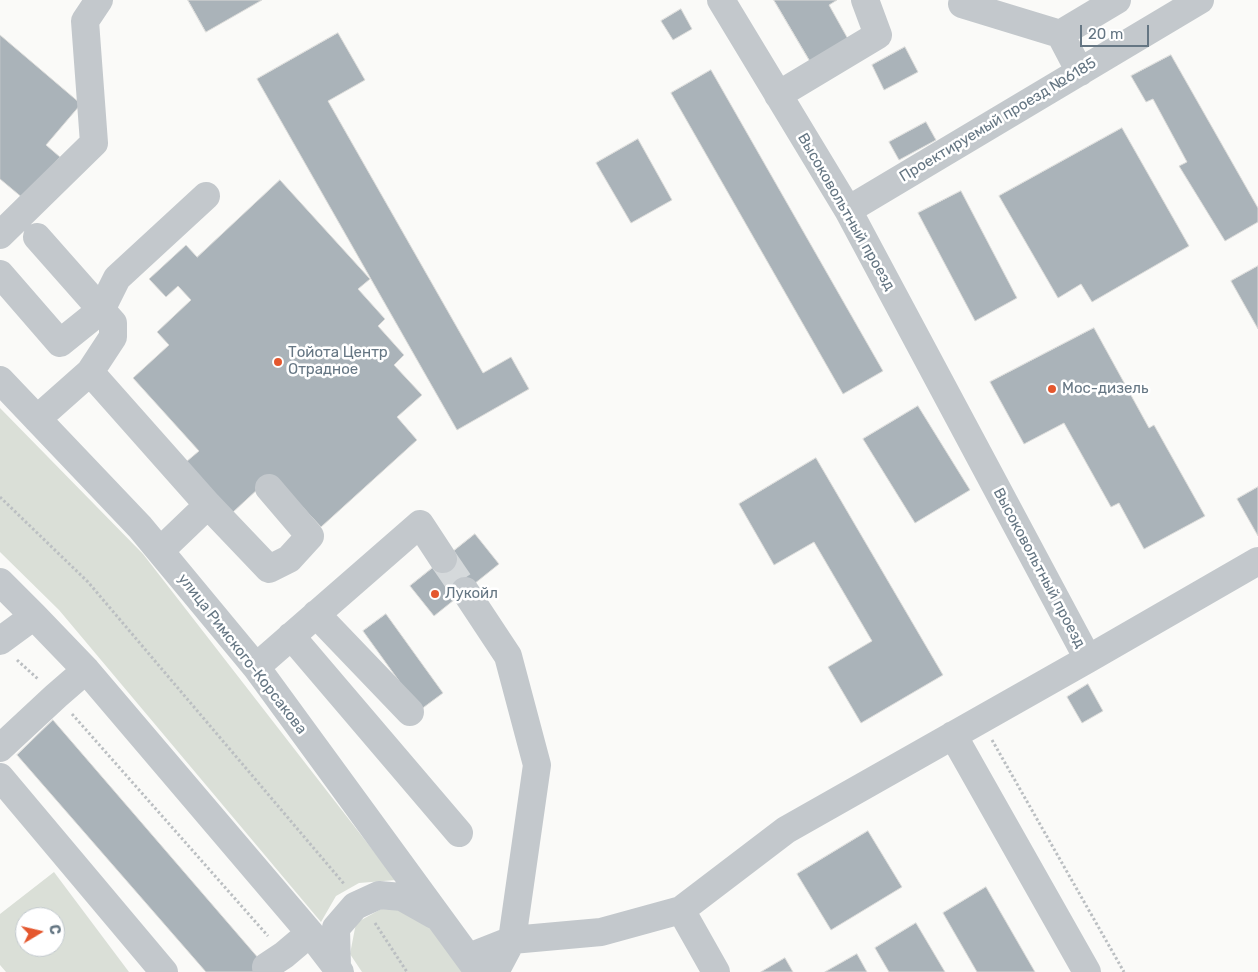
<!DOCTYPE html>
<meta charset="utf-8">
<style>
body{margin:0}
#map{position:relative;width:1258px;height:972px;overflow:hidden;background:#fafaf8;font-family:Rubik,sans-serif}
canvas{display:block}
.north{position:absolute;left:15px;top:907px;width:50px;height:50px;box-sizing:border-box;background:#fff;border:1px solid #c1c8cd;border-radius:50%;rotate:81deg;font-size:14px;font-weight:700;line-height:20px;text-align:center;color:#657683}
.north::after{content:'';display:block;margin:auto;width:18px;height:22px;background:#e4572e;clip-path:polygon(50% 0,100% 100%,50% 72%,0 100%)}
.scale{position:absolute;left:1080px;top:25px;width:69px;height:22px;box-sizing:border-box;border:2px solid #657683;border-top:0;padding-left:6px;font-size:15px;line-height:18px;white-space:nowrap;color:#657683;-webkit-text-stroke:4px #fff;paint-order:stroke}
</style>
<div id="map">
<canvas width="1258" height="972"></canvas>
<div class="north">С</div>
<div class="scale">20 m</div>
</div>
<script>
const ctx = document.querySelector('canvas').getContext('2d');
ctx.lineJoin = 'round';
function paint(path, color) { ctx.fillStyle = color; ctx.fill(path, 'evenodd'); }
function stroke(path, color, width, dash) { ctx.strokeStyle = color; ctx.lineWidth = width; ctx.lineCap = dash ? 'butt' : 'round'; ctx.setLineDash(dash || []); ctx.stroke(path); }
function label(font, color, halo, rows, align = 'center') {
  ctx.font = font + ' Rubik,sans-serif'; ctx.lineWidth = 5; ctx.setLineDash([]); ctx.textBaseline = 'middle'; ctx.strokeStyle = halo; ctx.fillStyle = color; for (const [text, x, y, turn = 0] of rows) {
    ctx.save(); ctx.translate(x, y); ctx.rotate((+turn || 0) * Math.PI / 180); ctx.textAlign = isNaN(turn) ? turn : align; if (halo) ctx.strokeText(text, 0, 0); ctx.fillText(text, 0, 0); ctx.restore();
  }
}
paint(new Path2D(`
 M 0,408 L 143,554 L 396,880 L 359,883 L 336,896 L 321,922 L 59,610 L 0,552 Z
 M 54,872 L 129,972 L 6,972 L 0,965 L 0,914 ZM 25,917 L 55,917 L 55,947 L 25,947 Z
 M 381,909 L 415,910 L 467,972 L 362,972 L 350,954 L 356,923 Z`), '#dadfd7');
const building = new Path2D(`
 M 188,0 L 262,0 L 206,32 Z
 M 774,0 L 837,0 L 829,5 L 848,39 L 810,61 Z
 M 681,9 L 692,29 L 673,40 L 661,21 Z
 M 338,33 L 365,80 L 328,101 L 483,373 L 511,357 L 529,389 L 457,430 L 257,79 Z
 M 0,35 L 81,104 L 46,145 L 60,157 L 24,199 L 0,179 Z
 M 905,47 L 918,72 L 884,90 L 872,65 Z
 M 1171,55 L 1258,208 L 1258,222 L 1225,241 L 1179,166 L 1187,162 L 1153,99 L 1146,102 L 1131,76 Z
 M 711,70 L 883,371 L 843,394 L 671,93 Z
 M 926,122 L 936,140 L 899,160 L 889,142 Z
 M 1122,128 L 1189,246 L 1092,302 L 1081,284 L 1058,298 L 999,196 Z
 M 638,139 L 672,200 L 631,223 L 596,163 Z
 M 280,180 L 370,279 L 358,289 L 385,319 L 378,326 L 404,355 L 394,365 L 422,395 L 397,417 L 417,440 L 321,527 L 273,475 L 232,513 L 186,462 L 199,451 L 133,378 L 169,345 L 157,332 L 191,300 L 178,286 L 166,297 L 149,279 L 186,245 L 197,257 Z
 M 961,191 L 1017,298 L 975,321 L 918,213 Z
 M 1258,266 L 1258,329 L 1231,281 Z
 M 1094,328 L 1149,428 L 1154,425 L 1205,516 L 1144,549 L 1119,503 L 1111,507 L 1064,423 L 1024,444 L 990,382 Z
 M 918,406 L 970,490 L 915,523 L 863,439 Z
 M 816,458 L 943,675 L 861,723 L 828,667 L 872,641 L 814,542 L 774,565 L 739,504 Z
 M 1258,487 L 1258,536 L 1237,499 Z
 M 475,534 L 499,564 L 434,616 L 410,586 Z
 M 386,614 L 443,693 L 420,710 L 363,631 Z
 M 1088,684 L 1103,711 L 1082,723 L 1067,697 Z
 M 53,720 L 266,967 L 270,972 L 206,972 L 17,755 Z
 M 868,831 L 902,887 L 831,930 L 797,874 Z
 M 986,887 L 1035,972 L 977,972 L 943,913 Z
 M 916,923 L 945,972 L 889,972 L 875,948 Z
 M 857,954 L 867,972 L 825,972 Z
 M 785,958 L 793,972 L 761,972 Z`);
paint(building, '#aab3b9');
stroke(building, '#dcdcda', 1);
stroke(new Path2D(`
 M 443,559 L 465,591`), '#d5d9db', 28, [28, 14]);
stroke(new Path2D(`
 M 0,497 L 88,582 L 345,885
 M 17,660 L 38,679
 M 72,714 L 268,936
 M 992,740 L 1124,972
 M 375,923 L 407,972`), '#bbbfc2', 3, [2.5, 2.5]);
stroke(new Path2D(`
 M 721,0 L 848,210 L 1088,659
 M 962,4 L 1060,34 L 1080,72
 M 1060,34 L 1117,0
 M 778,95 L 878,35 L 865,0
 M 848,210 L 1200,0
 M 0,235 L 94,143 L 85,21 L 99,0
 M 37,237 L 113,323 L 113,337 L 90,372
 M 0,274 L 60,343 L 101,310 L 117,278 L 206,196
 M 0,380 L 140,527 L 256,667 L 478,971
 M 37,419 L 90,372 L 208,505 L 160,551
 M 208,505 L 269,569 L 289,559 L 310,536 L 269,488
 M 0,582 L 34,616 L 86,670 L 310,933 L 340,972
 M 465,591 L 508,656 L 537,765 L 512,940 L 495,972
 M 316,614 L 410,712
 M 291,636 L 459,833
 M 0,641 L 34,616
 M 256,667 L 420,524 L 443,559
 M 953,735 L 1087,972
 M 0,748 L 56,696 L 86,670
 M 0,777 L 164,972
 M 681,910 L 716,972
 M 469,957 L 512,940 L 601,932 L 681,910 L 786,830 L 1088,659 L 1258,561
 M 266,967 L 284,955 L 310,933
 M 337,967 L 336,928 L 355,906 L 379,895 L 402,897 L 434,915`), '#c3c8cc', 28);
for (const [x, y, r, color] of [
 [278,362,5,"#e4572e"],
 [1052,389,5,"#e4572e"],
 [435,594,5,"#e4572e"]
]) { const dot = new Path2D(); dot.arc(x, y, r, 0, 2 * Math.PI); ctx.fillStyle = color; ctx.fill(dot); stroke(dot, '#fff', 2); }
label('15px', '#657683', '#fff', [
 ["Проектируемый проезд №6185",998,120,-31],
 ["Высоковольтный проезд",846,212,60],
 ["Высоковольтный проезд",1039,568,62],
 ["улица Римского-Корсакова",242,654,52]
]);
label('15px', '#657683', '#fff', [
 ["Тойота Центр",288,353],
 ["Отрадное",288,370],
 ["Мос-дизель",1062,389],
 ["Лукойл",445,594]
], 'left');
</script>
